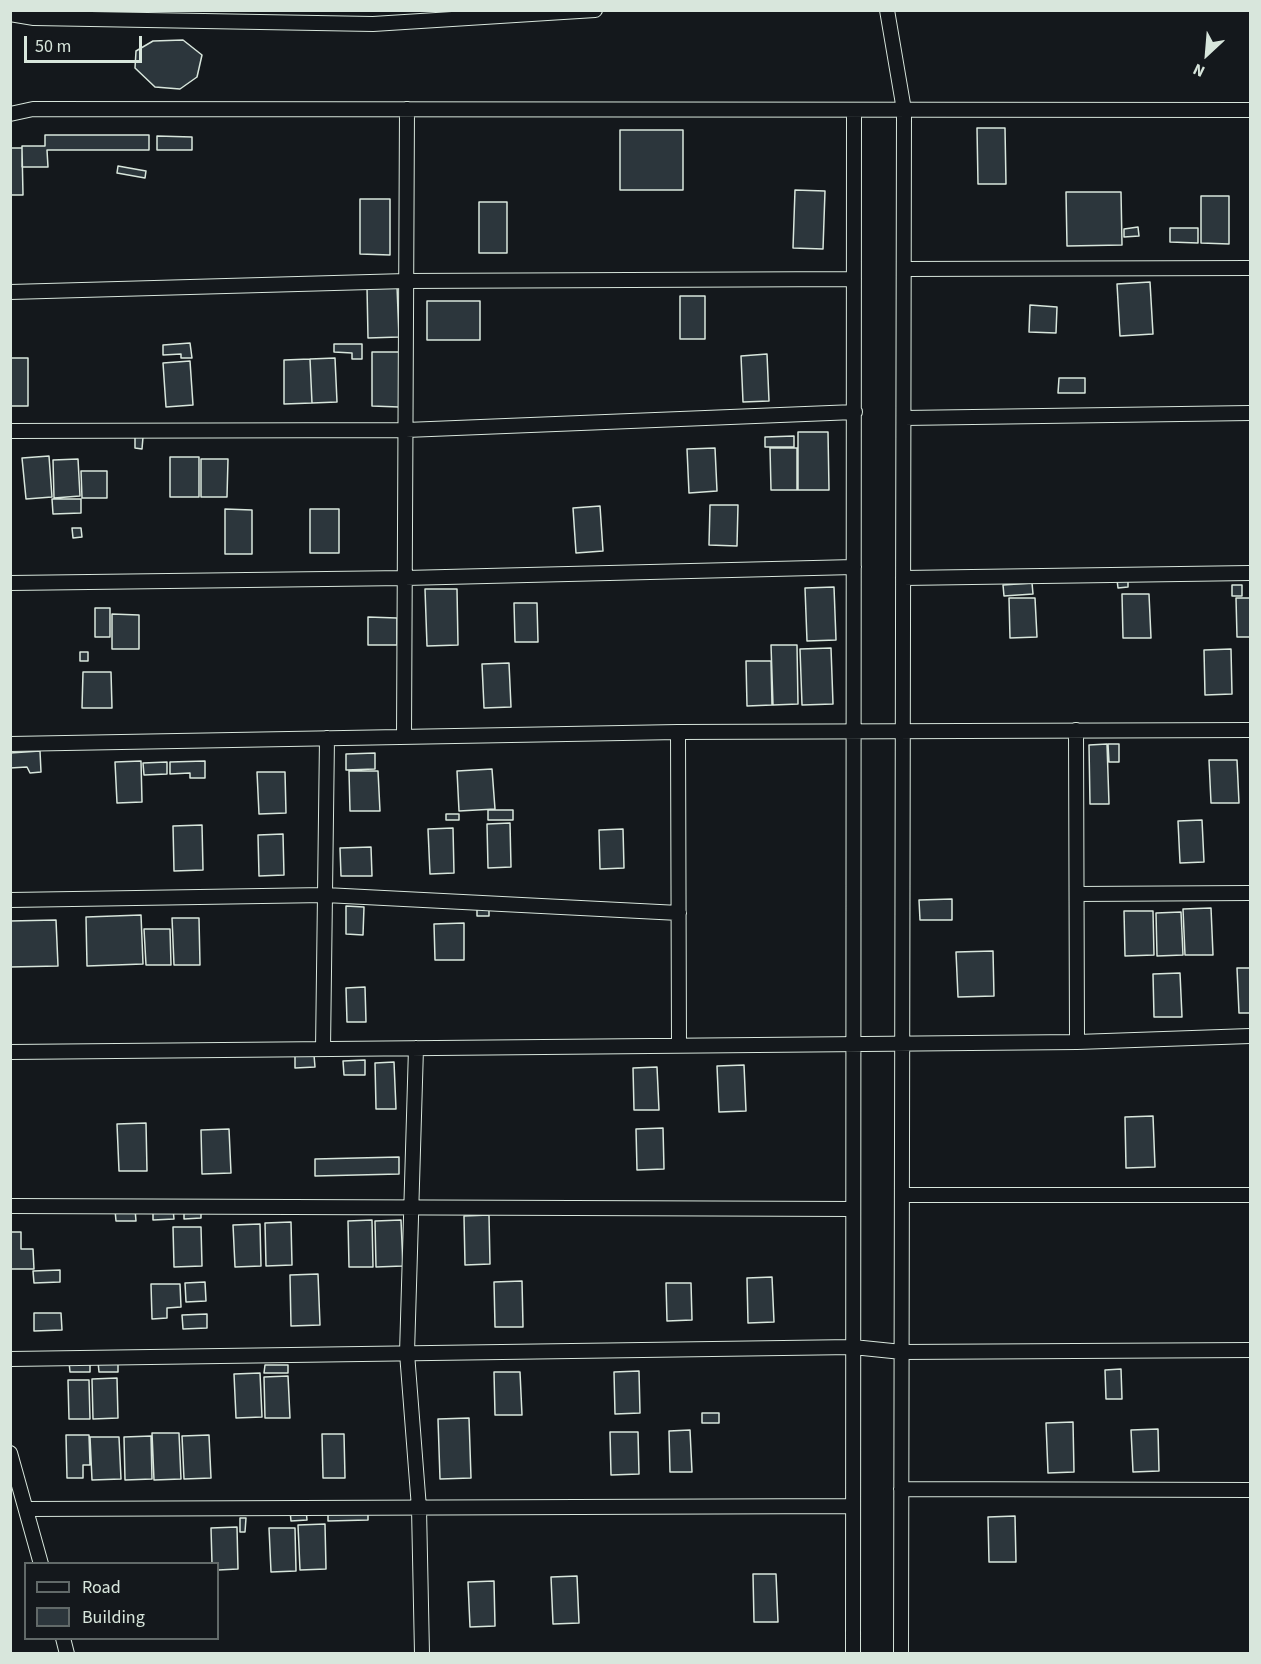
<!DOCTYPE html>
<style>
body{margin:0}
#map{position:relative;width:1261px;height:1664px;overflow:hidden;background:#14181c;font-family:"Source Sans 3",sans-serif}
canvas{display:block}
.frame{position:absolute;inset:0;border:12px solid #d8e6dc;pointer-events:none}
.legend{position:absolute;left:24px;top:1562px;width:195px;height:78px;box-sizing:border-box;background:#14181c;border:2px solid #626a69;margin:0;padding:8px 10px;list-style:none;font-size:18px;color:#d8e6dc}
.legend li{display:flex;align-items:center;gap:12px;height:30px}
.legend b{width:30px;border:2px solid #626a69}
.north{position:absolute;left:1177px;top:24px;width:60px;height:60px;-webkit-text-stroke:4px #14181c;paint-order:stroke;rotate:206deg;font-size:16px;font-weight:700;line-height:24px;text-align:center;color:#d8e6dc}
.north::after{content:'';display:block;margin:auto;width:21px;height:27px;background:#d8e6dc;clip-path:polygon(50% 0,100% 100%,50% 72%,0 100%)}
.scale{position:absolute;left:24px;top:36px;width:118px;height:27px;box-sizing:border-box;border:3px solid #d8e6dc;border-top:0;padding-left:8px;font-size:18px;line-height:21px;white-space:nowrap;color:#d8e6dc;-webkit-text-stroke:4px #14181c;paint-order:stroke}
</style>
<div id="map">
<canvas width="1261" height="1664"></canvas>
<div class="frame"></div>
<ul class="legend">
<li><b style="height:8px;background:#14181c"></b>Road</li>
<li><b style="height:16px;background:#2c363c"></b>Building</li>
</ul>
<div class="north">N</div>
<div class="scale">50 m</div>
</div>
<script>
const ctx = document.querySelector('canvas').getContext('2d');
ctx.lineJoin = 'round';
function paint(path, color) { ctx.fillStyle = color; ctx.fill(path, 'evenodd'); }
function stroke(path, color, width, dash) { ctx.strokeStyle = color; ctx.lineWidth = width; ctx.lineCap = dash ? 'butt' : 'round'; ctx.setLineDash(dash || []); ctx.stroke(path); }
const building = new Path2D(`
 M 183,40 L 202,55 L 197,77 L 180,89 L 155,87 L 135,68 L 136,51 L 153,41 Z
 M 977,128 L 1005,128 L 1006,184 L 978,184 Z
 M 620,130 L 683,130 L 683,190 L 620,190 Z
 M 45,135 L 149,135 L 149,150 L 47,150 L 48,167 L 22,167 L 22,146 L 45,146 Z
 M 157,136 L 192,137 L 192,150 L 157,150 Z
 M 10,148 L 22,148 L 23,195 L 10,195 Z
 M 118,166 L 146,171 L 145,178 L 117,173 Z
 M 795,190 L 825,191 L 823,249 L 793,248 Z
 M 1066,192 L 1121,192 L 1122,245 L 1067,246 Z
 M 1201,196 L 1229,196 L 1229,244 L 1201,243 Z
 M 360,199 L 390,199 L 390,255 L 360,254 Z
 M 479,202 L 507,202 L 507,253 L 479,253 Z
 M 1138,227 L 1139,236 L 1124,237 L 1124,229 Z
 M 1170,228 L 1198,228 L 1198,243 L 1170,242 Z
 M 1150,282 L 1153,334 L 1120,336 L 1117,284 Z
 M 397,286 L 399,337 L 368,338 L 367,287 Z
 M 680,296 L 705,296 L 705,339 L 680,339 Z
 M 427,301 L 480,301 L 480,340 L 427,340 Z
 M 1030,305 L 1057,307 L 1056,333 L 1029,332 Z
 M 190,343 L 192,358 L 181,358 L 181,354 L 163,355 L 163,345 Z
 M 334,344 L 362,344 L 362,359 L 352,359 L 352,353 L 334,352 Z
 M 372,352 L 400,352 L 399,407 L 372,406 Z
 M 767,354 L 769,401 L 743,402 L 741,356 Z
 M 10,358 L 28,358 L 28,406 L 10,406 Z
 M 335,358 L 337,402 L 312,403 L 310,359 Z
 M 310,359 L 312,403 L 284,404 L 284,360 Z
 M 190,361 L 193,405 L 166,407 L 163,363 Z
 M 1059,378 L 1085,378 L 1085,393 L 1058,393 Z
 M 798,432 L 828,432 L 829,490 L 798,490 Z
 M 794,436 L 794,447 L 765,447 L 765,437 Z
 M 135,437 L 143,437 L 142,449 L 135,448 Z
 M 715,448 L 717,491 L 689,493 L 687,449 Z
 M 770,448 L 797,448 L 797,490 L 771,490 Z
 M 49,456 L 52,497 L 26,499 L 22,458 Z
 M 170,457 L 199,457 L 199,497 L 170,497 Z
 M 78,459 L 80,496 L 54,498 L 53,460 Z
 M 201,459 L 228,459 L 227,497 L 201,497 Z
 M 81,471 L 107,471 L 107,498 L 82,498 Z
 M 52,499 L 81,499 L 81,513 L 53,514 Z
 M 710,505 L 738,505 L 737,546 L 709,545 Z
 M 600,506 L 603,551 L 576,553 L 573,508 Z
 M 225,509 L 252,510 L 252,554 L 225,554 Z
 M 310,509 L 339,509 L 339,553 L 310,553 Z
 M 72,528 L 81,528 L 82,537 L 73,538 Z
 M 1128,579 L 1128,587 L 1118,588 L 1117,580 Z
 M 1032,583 L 1033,594 L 1004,596 L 1003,585 Z
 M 1232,585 L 1242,585 L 1242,596 L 1232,596 Z
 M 834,587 L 836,640 L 807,641 L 805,588 Z
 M 425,589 L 457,589 L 458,645 L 427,646 Z
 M 1122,594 L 1149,594 L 1151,638 L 1123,638 Z
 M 1009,598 L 1035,598 L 1037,637 L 1010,638 Z
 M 1236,598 L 1250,598 L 1250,637 L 1237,637 Z
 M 514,603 L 537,603 L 538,642 L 515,642 Z
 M 95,608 L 110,608 L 110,637 L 95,637 Z
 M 112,614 L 139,615 L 139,649 L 112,649 Z
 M 368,617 L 397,618 L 397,645 L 368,645 Z
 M 771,645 L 797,645 L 798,704 L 773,705 Z
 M 831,648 L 833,704 L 802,705 L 800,649 Z
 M 1231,649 L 1232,694 L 1205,695 L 1204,650 Z
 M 80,652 L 88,652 L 88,661 L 80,661 Z
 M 746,661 L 771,661 L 772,705 L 747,706 Z
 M 509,663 L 511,707 L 484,708 L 482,664 Z
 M 83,672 L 111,672 L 112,708 L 82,708 Z
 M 1107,744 L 1109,804 L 1090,804 L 1089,745 Z
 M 1108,744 L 1119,744 L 1119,762 L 1109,762 Z
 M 40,751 L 41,772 L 30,773 L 27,767 L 10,768 L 10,753 Z
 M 375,753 L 375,769 L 346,770 L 346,754 Z
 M 1209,760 L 1237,760 L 1239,803 L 1211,803 Z
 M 141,761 L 142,802 L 117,803 L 115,762 Z
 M 205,761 L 205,778 L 190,778 L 190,773 L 170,774 L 170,762 Z
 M 167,762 L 167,774 L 144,775 L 143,763 Z
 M 492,769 L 495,809 L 459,811 L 457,771 Z
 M 349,771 L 378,771 L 380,811 L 350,811 Z
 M 257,772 L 285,772 L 286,813 L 259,814 Z
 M 488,810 L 513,810 L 513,820 L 488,820 Z
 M 446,814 L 459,814 L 459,820 L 446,820 Z
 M 1202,820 L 1204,862 L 1180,863 L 1178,821 Z
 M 510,823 L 511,867 L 488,868 L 487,824 Z
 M 202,825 L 203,870 L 174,871 L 173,826 Z
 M 453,828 L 454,873 L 430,874 L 428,829 Z
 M 623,829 L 624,868 L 600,869 L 599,830 Z
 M 283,834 L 284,875 L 259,876 L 258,835 Z
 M 371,847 L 372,876 L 341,876 L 340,848 Z
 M 952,899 L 952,920 L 920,920 L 919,900 Z
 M 489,905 L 489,916 L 477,916 L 477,906 Z
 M 346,906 L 364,907 L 363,935 L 346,934 Z
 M 1211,908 L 1213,955 L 1185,955 L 1183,909 Z
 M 1124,911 L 1153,911 L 1154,955 L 1125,956 Z
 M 1181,912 L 1183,955 L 1157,956 L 1156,913 Z
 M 141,915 L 143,964 L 87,966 L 86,917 Z
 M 172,918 L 199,918 L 200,965 L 174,965 Z
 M 56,920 L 58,966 L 10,967 L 10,921 Z
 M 464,923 L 464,960 L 435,960 L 434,924 Z
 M 144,929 L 170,929 L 171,965 L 146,965 Z
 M 993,951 L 994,996 L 958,997 L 956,952 Z
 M 1237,968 L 1250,968 L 1250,1013 L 1239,1013 Z
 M 1180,973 L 1182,1017 L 1154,1017 L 1153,974 Z
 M 365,987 L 366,1022 L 347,1022 L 346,988 Z
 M 295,1055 L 314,1055 L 315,1067 L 295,1068 Z
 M 365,1060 L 365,1075 L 344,1075 L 343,1061 Z
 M 394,1062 L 396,1109 L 376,1109 L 375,1063 Z
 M 744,1065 L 746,1111 L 719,1112 L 717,1066 Z
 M 657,1067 L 659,1110 L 634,1110 L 633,1068 Z
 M 1153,1116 L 1155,1167 L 1126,1168 L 1125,1117 Z
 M 146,1123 L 147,1171 L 119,1171 L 117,1124 Z
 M 663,1128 L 664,1169 L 637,1170 L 636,1129 Z
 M 229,1129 L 231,1173 L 202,1174 L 201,1130 Z
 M 399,1157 L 399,1174 L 315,1176 L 315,1159 Z
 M 135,1209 L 136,1221 L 116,1221 L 115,1210 Z
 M 173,1209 L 174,1219 L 153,1220 L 153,1210 Z
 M 184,1210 L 201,1210 L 201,1218 L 184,1219 Z
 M 489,1215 L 490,1264 L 465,1265 L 464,1216 Z
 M 372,1220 L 373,1267 L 349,1267 L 348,1221 Z
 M 401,1220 L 403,1266 L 376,1267 L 375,1221 Z
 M 291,1222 L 292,1265 L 266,1266 L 265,1223 Z
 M 260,1224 L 261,1266 L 235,1267 L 233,1225 Z
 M 173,1227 L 201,1227 L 202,1266 L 174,1267 Z
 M 10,1232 L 21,1232 L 21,1249 L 33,1249 L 34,1269 L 10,1269 Z
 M 60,1270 L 60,1282 L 34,1283 L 33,1271 Z
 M 318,1274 L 320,1325 L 291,1326 L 290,1275 Z
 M 772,1277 L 774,1322 L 748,1323 L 747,1278 Z
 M 522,1281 L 523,1327 L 495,1327 L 494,1282 Z
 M 205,1282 L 206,1301 L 186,1302 L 185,1283 Z
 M 666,1283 L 691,1283 L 692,1320 L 667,1321 Z
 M 151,1284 L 180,1284 L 181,1307 L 167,1308 L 167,1318 L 152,1319 Z
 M 34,1313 L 61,1313 L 62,1330 L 34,1331 Z
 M 207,1314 L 207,1328 L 183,1329 L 182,1315 Z
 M 69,1362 L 90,1362 L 90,1372 L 70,1372 Z
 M 98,1362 L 118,1362 L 118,1372 L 99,1372 Z
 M 265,1365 L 288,1365 L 288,1373 L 264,1373 Z
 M 1121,1369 L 1122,1399 L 1106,1399 L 1105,1370 Z
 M 639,1371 L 640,1413 L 615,1414 L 614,1372 Z
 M 494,1372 L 520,1372 L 522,1415 L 495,1415 Z
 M 260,1373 L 262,1417 L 236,1418 L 234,1374 Z
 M 288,1376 L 290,1418 L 265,1418 L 264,1377 Z
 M 117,1378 L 118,1418 L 93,1419 L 92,1379 Z
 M 68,1380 L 89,1380 L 90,1419 L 69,1419 Z
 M 702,1413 L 719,1413 L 719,1423 L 702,1423 Z
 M 469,1418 L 471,1478 L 440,1479 L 438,1419 Z
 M 1073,1422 L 1074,1472 L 1048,1473 L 1046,1423 Z
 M 1158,1429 L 1159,1471 L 1133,1472 L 1131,1430 Z
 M 690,1430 L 692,1472 L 670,1472 L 669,1431 Z
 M 610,1432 L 638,1432 L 639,1474 L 611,1475 Z
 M 152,1433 L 179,1433 L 181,1479 L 154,1480 Z
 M 322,1434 L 344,1434 L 345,1478 L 323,1478 Z
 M 66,1435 L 89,1435 L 90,1465 L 83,1465 L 83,1478 L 67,1478 Z
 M 209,1435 L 211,1478 L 184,1479 L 182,1436 Z
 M 151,1436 L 152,1479 L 125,1480 L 124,1437 Z
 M 90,1437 L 119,1437 L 121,1479 L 92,1480 Z
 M 306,1510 L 307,1520 L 291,1521 L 290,1511 Z
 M 368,1510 L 368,1520 L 328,1521 L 328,1512 Z
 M 1015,1516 L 1016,1562 L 989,1562 L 988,1517 Z
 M 240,1518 L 246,1518 L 245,1532 L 240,1532 Z
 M 325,1524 L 326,1569 L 300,1570 L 298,1525 Z
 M 237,1527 L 238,1569 L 218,1570 L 218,1564 L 212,1564 L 211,1528 Z
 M 269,1528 L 295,1528 L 296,1571 L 271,1572 Z
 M 753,1574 L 776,1574 L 778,1622 L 754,1622 Z
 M 577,1576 L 579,1623 L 553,1624 L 551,1577 Z
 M 494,1581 L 495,1626 L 470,1627 L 468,1582 Z`);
paint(building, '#2c363c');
stroke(building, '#d8e6dc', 1.5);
const minor = new Path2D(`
 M 887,10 L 904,110 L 901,1654
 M 10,14 L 34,18 L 373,24 L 595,10
 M 10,114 L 33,109 L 1250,110
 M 904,269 L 1250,268
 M 10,292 L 406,281 L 854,279
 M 904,418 L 1250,413
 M 10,431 L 406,430 L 855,412
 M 903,578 L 1250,573
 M 10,583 L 405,578 L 854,567
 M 1076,730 L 1077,1042
 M 678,732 L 679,1045
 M 404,737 L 407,109
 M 10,744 L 678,732 L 1250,730
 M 1077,894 L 1250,893
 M 10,900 L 325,895 L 679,913
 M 416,1048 L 407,1353 L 419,1508 L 422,1654
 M 323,1049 L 327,738
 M 10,1052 L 1077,1042 L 1250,1036
 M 902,1195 L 1250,1195
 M 10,1206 L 853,1209
 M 10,1359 L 853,1347 L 902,1352 L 1250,1350
 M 10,1453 L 41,1564
 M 901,1489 L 1250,1490
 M 26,1509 L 853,1506
 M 63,1638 L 67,1654
 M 853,1654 L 854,110`);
stroke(minor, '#d8e6dc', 16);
stroke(minor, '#14181c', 14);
</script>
